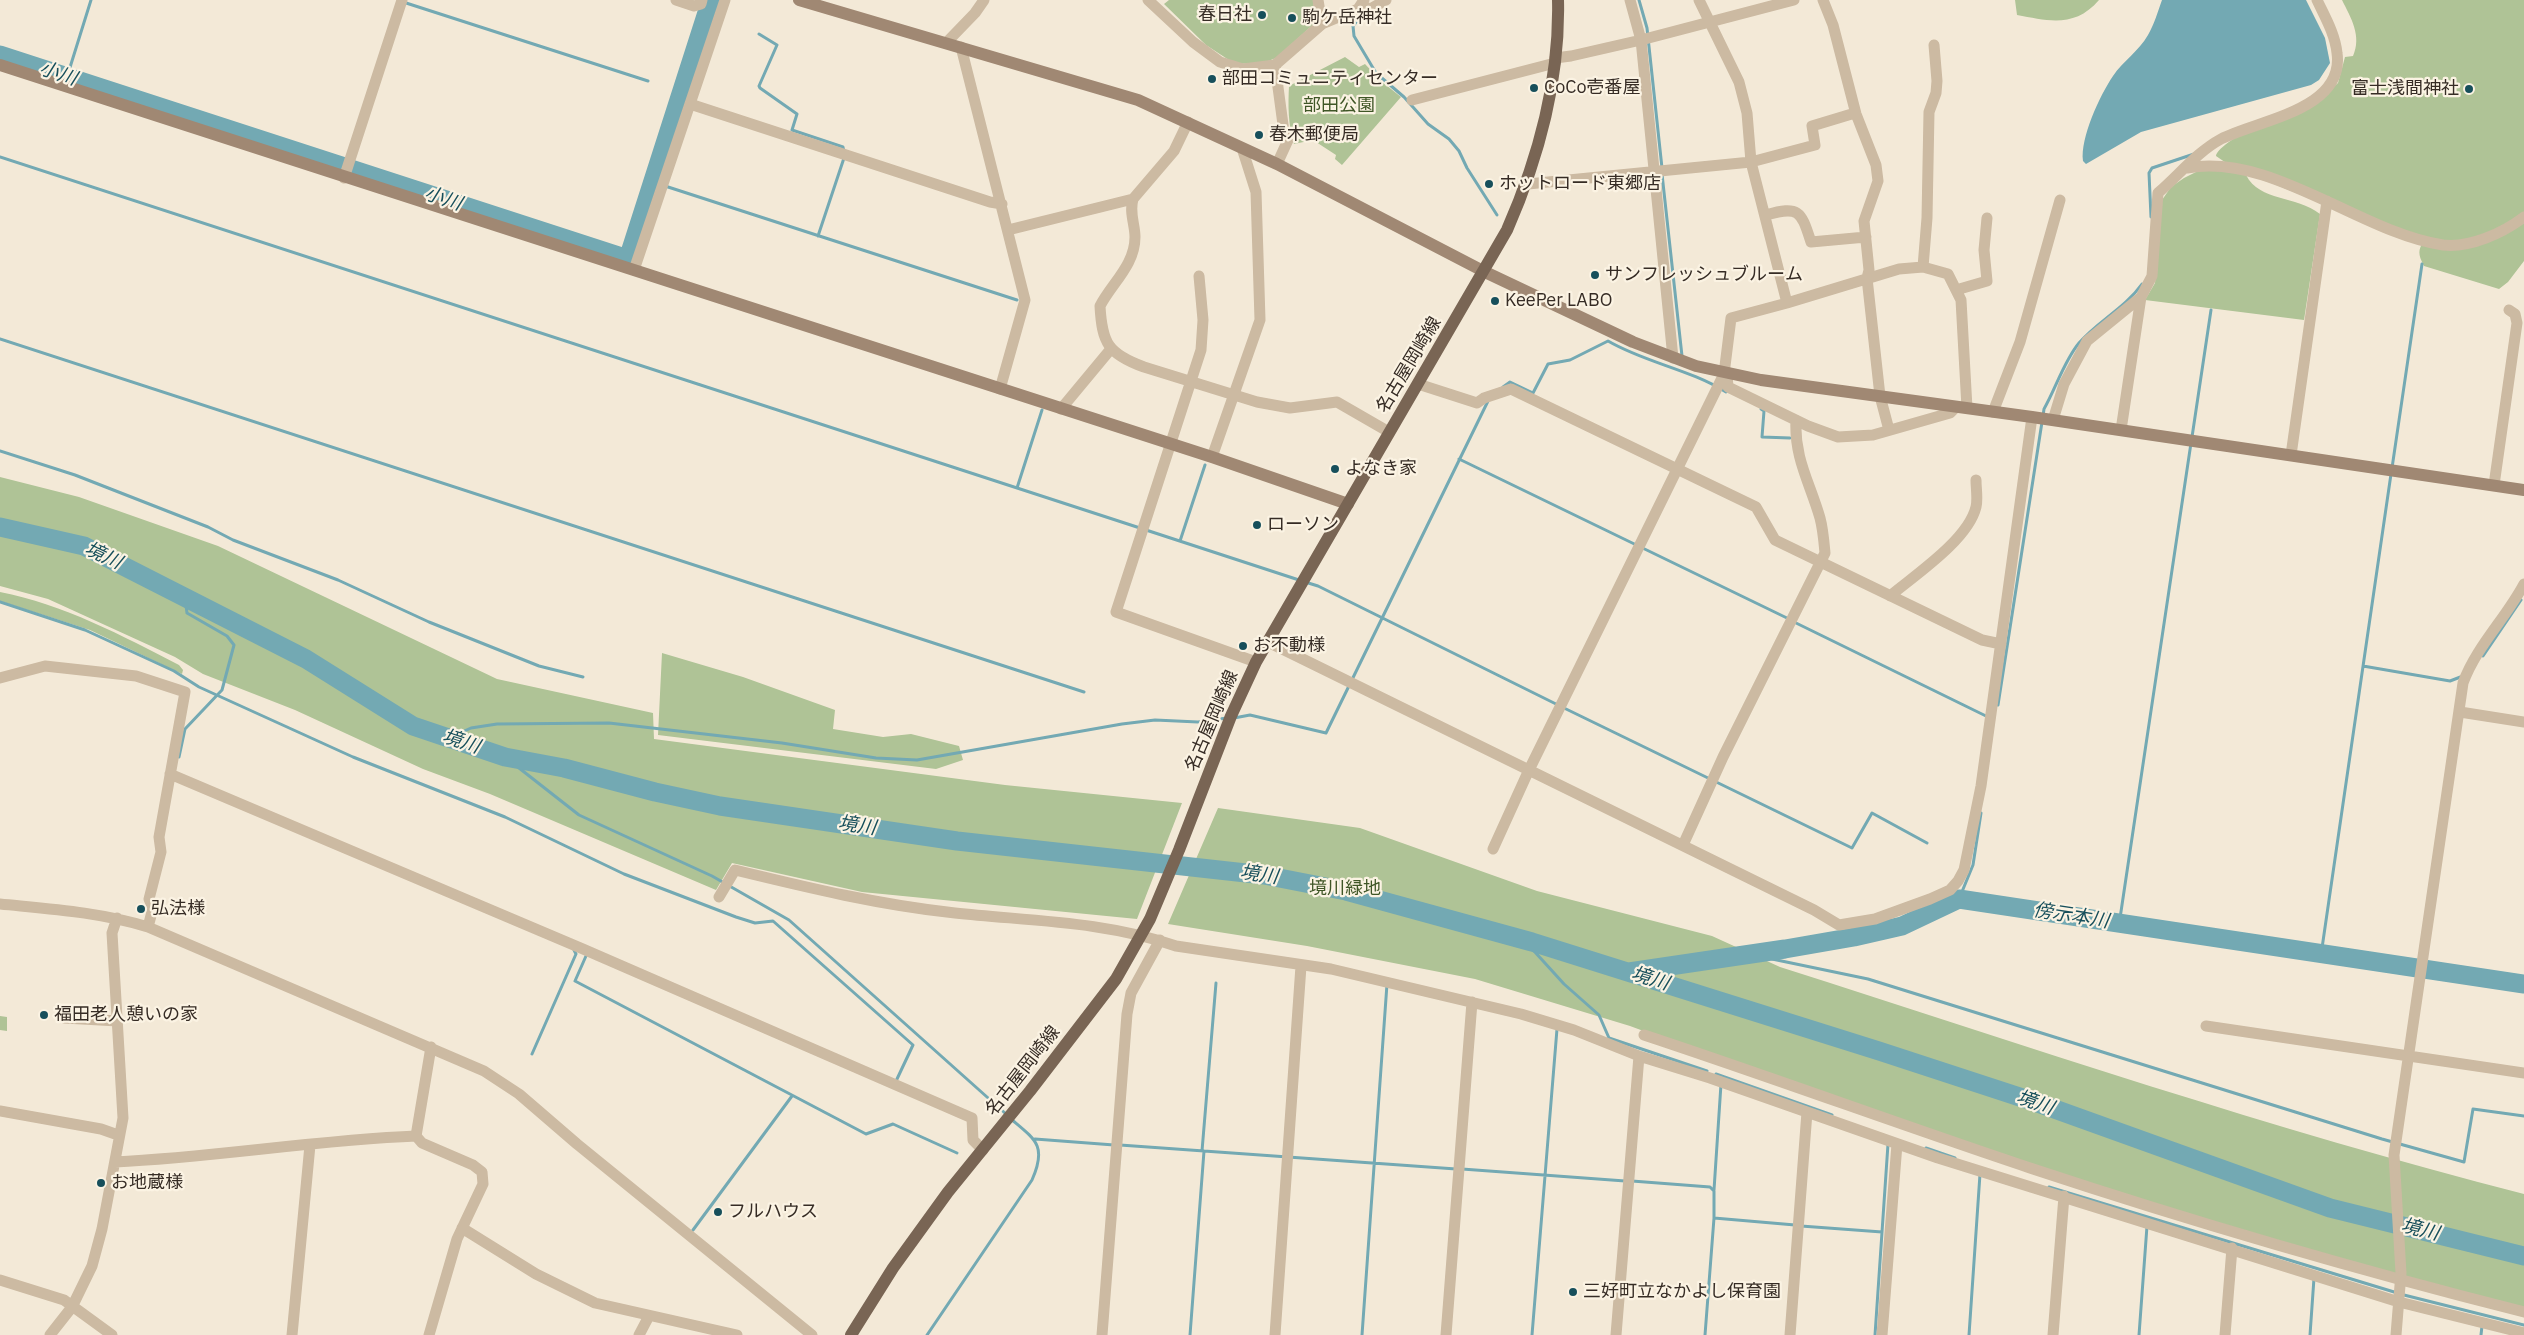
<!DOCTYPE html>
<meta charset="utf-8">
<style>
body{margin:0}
canvas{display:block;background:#f3e9d7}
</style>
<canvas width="2524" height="1335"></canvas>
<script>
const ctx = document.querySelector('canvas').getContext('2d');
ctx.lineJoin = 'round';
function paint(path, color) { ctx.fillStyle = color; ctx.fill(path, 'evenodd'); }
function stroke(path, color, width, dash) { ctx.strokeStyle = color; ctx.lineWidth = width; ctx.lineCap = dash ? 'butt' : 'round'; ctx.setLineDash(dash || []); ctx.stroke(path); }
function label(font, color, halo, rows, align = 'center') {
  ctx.font = font + ' "IBM Plex Sans","Noto Sans JP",sans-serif'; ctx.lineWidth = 4.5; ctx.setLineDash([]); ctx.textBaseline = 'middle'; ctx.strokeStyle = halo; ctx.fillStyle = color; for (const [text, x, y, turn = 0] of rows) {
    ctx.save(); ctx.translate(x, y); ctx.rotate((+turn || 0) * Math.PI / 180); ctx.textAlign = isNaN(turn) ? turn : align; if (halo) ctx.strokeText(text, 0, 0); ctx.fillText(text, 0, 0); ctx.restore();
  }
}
paint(new Path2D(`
 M 1169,0 L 1313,0 L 1316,22 L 1276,58 L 1263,63 L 1235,64 L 1206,45 L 1164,4 Z
 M 2015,0 L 2099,0 C 2075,28 2049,21 2017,15 Z
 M 2342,0 L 2524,0 L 2524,261 L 2508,282 L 2499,289 L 2424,266 C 2420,258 2417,252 2422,244 L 2232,167 L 2216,156 C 2220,138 2308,102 2328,92 L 2338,83 L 2345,57 L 2353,56 C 2362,36 2351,18 2342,0 Z
 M 1345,57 L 1359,67 L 1365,64 L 1381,81 L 1401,97 L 1342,165 L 1335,159 L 1336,155 L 1313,140 L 1294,144 C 1288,125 1288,105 1289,86 Z
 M 2204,168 L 2246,175 C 2260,202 2296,195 2320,214 L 2304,320 L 2145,300 L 2155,283 L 2162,200 L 2171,187 L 2184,178 Z
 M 0,477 L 79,497 L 218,546 L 497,679 L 653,713 L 654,739 L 1005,785 L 1182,803 L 1137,919 L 862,892 L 732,863 L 716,890 L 490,794 L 423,769 L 295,710 L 203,674 L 175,657 L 48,599 L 0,586 Z
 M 0,592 C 63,604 123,636 179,665 L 183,670 L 182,674 L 90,630 L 0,601 Z
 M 662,653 L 743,677 L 835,710 L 833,729 L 883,737 L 911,734 L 959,746 L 963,760 L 936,769 L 658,735 Z
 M 1218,808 L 1360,828 L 1537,891 L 1712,936 L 1780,967 C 2027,1046 2273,1130 2524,1194 L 2524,1315 L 1907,1129 L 1630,1026 L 1475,979 L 1307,946 L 1168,924 Z
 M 0,1016 L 7,1017 L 7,1031 L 0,1030 Z`), '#afc396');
paint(new Path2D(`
 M 2162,0 L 2306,0 L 2325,38 L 2330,63 L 2319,80 L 2311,85 L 2141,132 L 2086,164 L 2083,161 C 2080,138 2100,95 2113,76 C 2123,61 2139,51 2148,35 C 2154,25 2158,11 2162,0 Z`), '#73a9b3');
stroke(new Path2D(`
 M 1639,0 L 1647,28 L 1662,168
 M 403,2 L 648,81
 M 1364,12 L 1353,26 L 1354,36 L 1376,73 L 1404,97 L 1428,124 L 1449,139 L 1459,151 L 1467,168 L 1497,215
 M 759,34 L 777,45 L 759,86 L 760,88 L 797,114 L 792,130 L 843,147 L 844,152
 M 67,77 L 91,0
 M 0,157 L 1140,528
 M 1662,174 L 1682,356
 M 665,186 L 1017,300
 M 2151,217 L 2149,173 L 2152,168 L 2194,154
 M 818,236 L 844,158
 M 0,339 L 1084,692
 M 1503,387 L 1510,382 L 1533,393 L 1548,364 L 1570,360 L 1608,341 C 1646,363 1689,369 1726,392
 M 1761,409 L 1764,411 L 1762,437 L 1790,438
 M 2043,416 L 2044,409 C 2056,388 2064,361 2079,343 C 2098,321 2125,308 2142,284
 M 2192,437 L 2211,310
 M 0,451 L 75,475 L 208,527 L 233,540 L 338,580 L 429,622 L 539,666 L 583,677
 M 1459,459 L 1789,619
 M 2392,468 L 2422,264
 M 1017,488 L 1042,410
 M 1146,530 L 1299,580
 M 1180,541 L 1205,465
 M 1305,582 L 1318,586 L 1558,705
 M 0,602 L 85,630 L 174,671 L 199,687 L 353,757 L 505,817 L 624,874 L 736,917 L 755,923 L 773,921 L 913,1045 L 897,1079
 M 1794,622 L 1988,717
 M 2483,656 L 2521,600
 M 2363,666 L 2450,681 L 2463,676
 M 1998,705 L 2042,422
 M 1564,708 L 1852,848 L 1872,813 L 1927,843
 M 1234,718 L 1250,715 L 1326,733 L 1489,399
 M 449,738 L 471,728 L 497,724 L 609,723 L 782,743 L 876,758 L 917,760 L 1122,724 L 1155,720 L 1198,722 L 1227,718
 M 179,757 L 185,729 L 222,690 L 234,645 L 227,636 L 187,613 L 185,598
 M 505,757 L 579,815 L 712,876 L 789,920 L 1006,1114
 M 1959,899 L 1973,865 L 1981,813
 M 2119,925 L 2191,443
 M 1524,940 L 1564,984 L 1599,1015 L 1609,1038 L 1707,1071
 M 1768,951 L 1768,955 L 1772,959 L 1868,979 L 2382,1139 L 2464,1162 L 2473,1109 L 2524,1116
 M 2321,955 L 2391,474
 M 586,956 L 575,981 L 866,1134 L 893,1124 L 957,1153
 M 2523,984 L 2524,977
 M 532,1054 L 576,954 L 574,950
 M 1716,1074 L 1832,1115
 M 1035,1139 L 1114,1145
 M 1120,1145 L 1456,1169
 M 1926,1148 L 1955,1158
 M 1202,1151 L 1216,983
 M 1462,1169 L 1625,1181
 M 1632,1181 L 1710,1187 L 1714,1191 L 1714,1218 L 1795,1225
 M 2049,1187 L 2404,1295 L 2524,1325
 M 1714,1190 L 1721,1084
 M 1801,1226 L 1882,1232
 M 693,1230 L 792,1096
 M 927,1335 L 1032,1180 C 1047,1146 1036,1140 1011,1119
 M 1190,1335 L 1204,1151
 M 1362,1335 L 1387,984
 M 1532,1335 L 1557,1029
 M 1705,1335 L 1714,1218
 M 1875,1335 L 1888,1144
 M 1969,1335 L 1980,1174
 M 2139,1335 L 2147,1226
 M 2310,1335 L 2314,1278
 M 2481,1335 L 2482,1326`), '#73a9b3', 3);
stroke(new Path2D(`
 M 0,55 L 628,259 L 711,0
 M 0,527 L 84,546 L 306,659 L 413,726 L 505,757 L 564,768 L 655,792 L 720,806 L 957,841 L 1264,875 L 1346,891 L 1532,942 L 1879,1051 L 2035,1102 L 2330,1208 L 2524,1256
 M 1629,972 L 1785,949 L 1854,937 L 1902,926 L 1959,899 L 2524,984`), '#73a9b3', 19);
stroke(new Path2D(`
 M 676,0 L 694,6 L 701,4 L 702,0
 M 1148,0 L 1193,42 L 1220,62 L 1243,69 L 1275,65 L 1322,24 L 1358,9 L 1364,0
 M 1318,0 L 1322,24
 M 1630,0 L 1641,40 L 1673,358
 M 1699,0 L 1739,82 L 1747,113 L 1751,162 L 1787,303 L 1899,269 L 1923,267 L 1948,274 L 1961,300 L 1967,408
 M 1823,0 L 1833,25 L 1856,114 L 1876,165 L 1878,181 L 1864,221 L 1869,270 L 1867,278 L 1880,396 L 1889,430
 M 1358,9 L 1372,8 L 1386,0
 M 947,42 L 975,13 L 984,0
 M 961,47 L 1025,300 L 1000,389
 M 1555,58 L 1571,56 L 1641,40 L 1794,0
 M 1275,65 L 1284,132 L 1288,140 L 1277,164
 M 1412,100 L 1555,63
 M 690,104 L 990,202 L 1002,204
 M 2187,168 C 2271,152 2361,233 2443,245 C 2470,248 2503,233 2524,217
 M 344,178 L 402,0
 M 1528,184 L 1751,162 L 1815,145 L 1812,126 L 1855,113
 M 1133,199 C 1129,213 1135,224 1135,237 C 1135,265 1112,283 1100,306 C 1102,343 1108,354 1144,367 L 1257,402 L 1290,408 L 1337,402 L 1389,432
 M 1766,215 C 1800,205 1801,212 1811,242 L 1866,237
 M 1008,230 L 1133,199 L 1174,151 L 1188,122
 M 1923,267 L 1927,218 L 1929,112 L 1936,93 L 1937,81 L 1934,45
 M 634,270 L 725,0
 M 1199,276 L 1203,320 L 1201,350 L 1116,612 L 1256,662
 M 1956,290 L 1987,281 L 1984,250 L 1987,218
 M 1727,375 L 1728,387 L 1808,426 L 1838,437 L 1873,435 L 1950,413 L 1955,408
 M 1418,384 L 1477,403 L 1484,398 L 1511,389 L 1756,507 L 1775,540 L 1982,640 L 2001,644
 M 1061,409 L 1110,350
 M 1993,412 L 2020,342 L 2060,200
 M 2053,420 L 2064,384 L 2087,341 L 2141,297
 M 2121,430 L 2141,297 L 2152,276 L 2158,193 C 2179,175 2197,152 2221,139 C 2258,120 2345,110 2337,53 C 2335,34 2325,17 2317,0
 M 2291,455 L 2327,201
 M 1212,457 L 1260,320 L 1256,192 L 1242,148
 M 2494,485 L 2517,323 L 2515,314 L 2509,310
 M 1890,596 C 1915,575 1968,540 1976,507 C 1978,499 1976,489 1976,480
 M 1268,642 L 1814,910 L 1839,925 L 1875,919 L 1930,899 L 1950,890 L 1958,881 L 1964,870 L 1981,786 L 2032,417
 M 0,678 L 45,666 L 136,676 L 185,692 L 159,837 L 161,852 L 149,899 L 153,908 L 148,927
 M 2460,712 L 2524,722
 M 170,774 L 583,949 L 972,1118 L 973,1140 L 983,1150
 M 1683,845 L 1723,757 L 1825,553 C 1824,542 1823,529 1820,518 C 1810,483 1794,458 1796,420
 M 1493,849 L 1528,772 L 1724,374 L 1731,318 L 1787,303
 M 719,897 L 735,870 C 809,888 880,905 955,913 C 1029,921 1105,921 1176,946 L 1331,969 L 1521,1014 L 1574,1030 L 1639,1056 L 1710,1078 L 1938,1158 L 2399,1302 L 2524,1333
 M 0,904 C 50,909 99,912 148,927 L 484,1071 L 519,1094 L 577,1144 L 812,1335
 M 64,1018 L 118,1021
 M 2206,1026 L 2524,1073
 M 1644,1035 C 1774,1078 1901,1125 2030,1168 C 2193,1222 2358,1270 2524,1312
 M 0,1111 L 101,1129 L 118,1135
 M 416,1136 L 422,1143 L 473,1165 L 482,1172 L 483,1184 L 457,1239 L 429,1335
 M 416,1136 L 431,1047
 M 115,1162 C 216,1157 316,1140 416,1136
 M 462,1228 L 536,1274 L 595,1303 L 737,1335
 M 0,1280 L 64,1300 L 112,1335
 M 50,1335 L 72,1307 L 92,1266 L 102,1229 L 123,1118 L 112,933 L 117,918
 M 292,1335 L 310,1145
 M 639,1335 L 649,1316
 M 1102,1335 L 1127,1014 L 1131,993 L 1160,940
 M 1275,1335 L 1301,966
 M 1446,1335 L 1472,1002
 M 1616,1335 L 1639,1056
 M 1790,1335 L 1807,1112
 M 1882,1335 L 1897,1144
 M 2053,1335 L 2064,1196
 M 2225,1335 L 2232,1248
 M 2396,1335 L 2401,1273 L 2394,1155 L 2463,683 C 2476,647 2506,618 2524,584`), '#ccbaa2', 11);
stroke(new Path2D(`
 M 799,0 L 1138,100 L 1277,164 L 1485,272 L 1633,342 L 1696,366 L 1761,380 L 2032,417 L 2524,490
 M 0,65 L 1212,457 L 1348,504`), '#a08873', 12);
stroke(new Path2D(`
 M 851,1335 L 893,1268 L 948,1192 L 1030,1091 L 1116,979 L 1150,919 L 1179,850 L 1231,716 L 1256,662 L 1507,230 C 1539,157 1560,81 1558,0`), '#796554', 12);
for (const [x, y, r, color] of [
 [1262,15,5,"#174f5b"],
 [1292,18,5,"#174f5b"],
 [1212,79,5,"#174f5b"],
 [1534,88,5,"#174f5b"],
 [2469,89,5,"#174f5b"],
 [1259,135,5,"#174f5b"],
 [1489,184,5,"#174f5b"],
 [1595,275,5,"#174f5b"],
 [1495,301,5,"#174f5b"],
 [1335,469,5,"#174f5b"],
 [1257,525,5,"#174f5b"],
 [1243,646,5,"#174f5b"],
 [141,909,5,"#174f5b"],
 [44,1015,5,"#174f5b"],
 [101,1183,5,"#174f5b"],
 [718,1212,5,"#174f5b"],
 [1573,1292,5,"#174f5b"]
]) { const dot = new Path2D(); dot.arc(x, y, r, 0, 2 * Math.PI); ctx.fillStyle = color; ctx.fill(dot); stroke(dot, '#fbf3e3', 2); }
label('18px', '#362c25', '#fbf3e3', [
 ["春日社",1252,15,"right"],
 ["駒ケ岳神社",1302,18],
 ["部田コミュニティセンター",1222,79],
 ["CoCo壱番屋",1544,88],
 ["富士浅間神社",2459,89,"right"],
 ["春木郵便局",1269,135],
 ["ホットロード東郷店",1499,184],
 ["サンフレッシュブルーム",1605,275],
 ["KeePer LABO",1505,301],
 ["よなき家",1345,469],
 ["ローソン",1267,525],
 ["お不動様",1253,646],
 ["弘法様",151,909],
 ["福田老人憩いの家",54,1015],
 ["お地蔵様",111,1183],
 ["フルハウス",728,1212],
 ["三好町立なかよし保育園",1583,1292]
], 'left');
label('18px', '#3f5626', '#fbf3e3', [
 ["部田公園",1339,106],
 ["境川緑地",1345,889]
]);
label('18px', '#362c25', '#fbf3e3', [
 ["名古屋岡崎線",1409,365,-59],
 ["名古屋岡崎線",1212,721,-67],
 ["名古屋岡崎線",1023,1071,-52]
]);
label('italic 19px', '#174f5b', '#fbf3e3', [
 ["小川",58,74,18],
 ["小川",443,199,18],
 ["境川",103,556,25],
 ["境川",461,742,18],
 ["境川",857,826,8],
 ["境川",1259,875,8],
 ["傍示本川",2071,916,9],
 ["境川",1650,979,17],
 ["境川",2035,1103,19],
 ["境川",2420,1230,14]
]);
</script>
